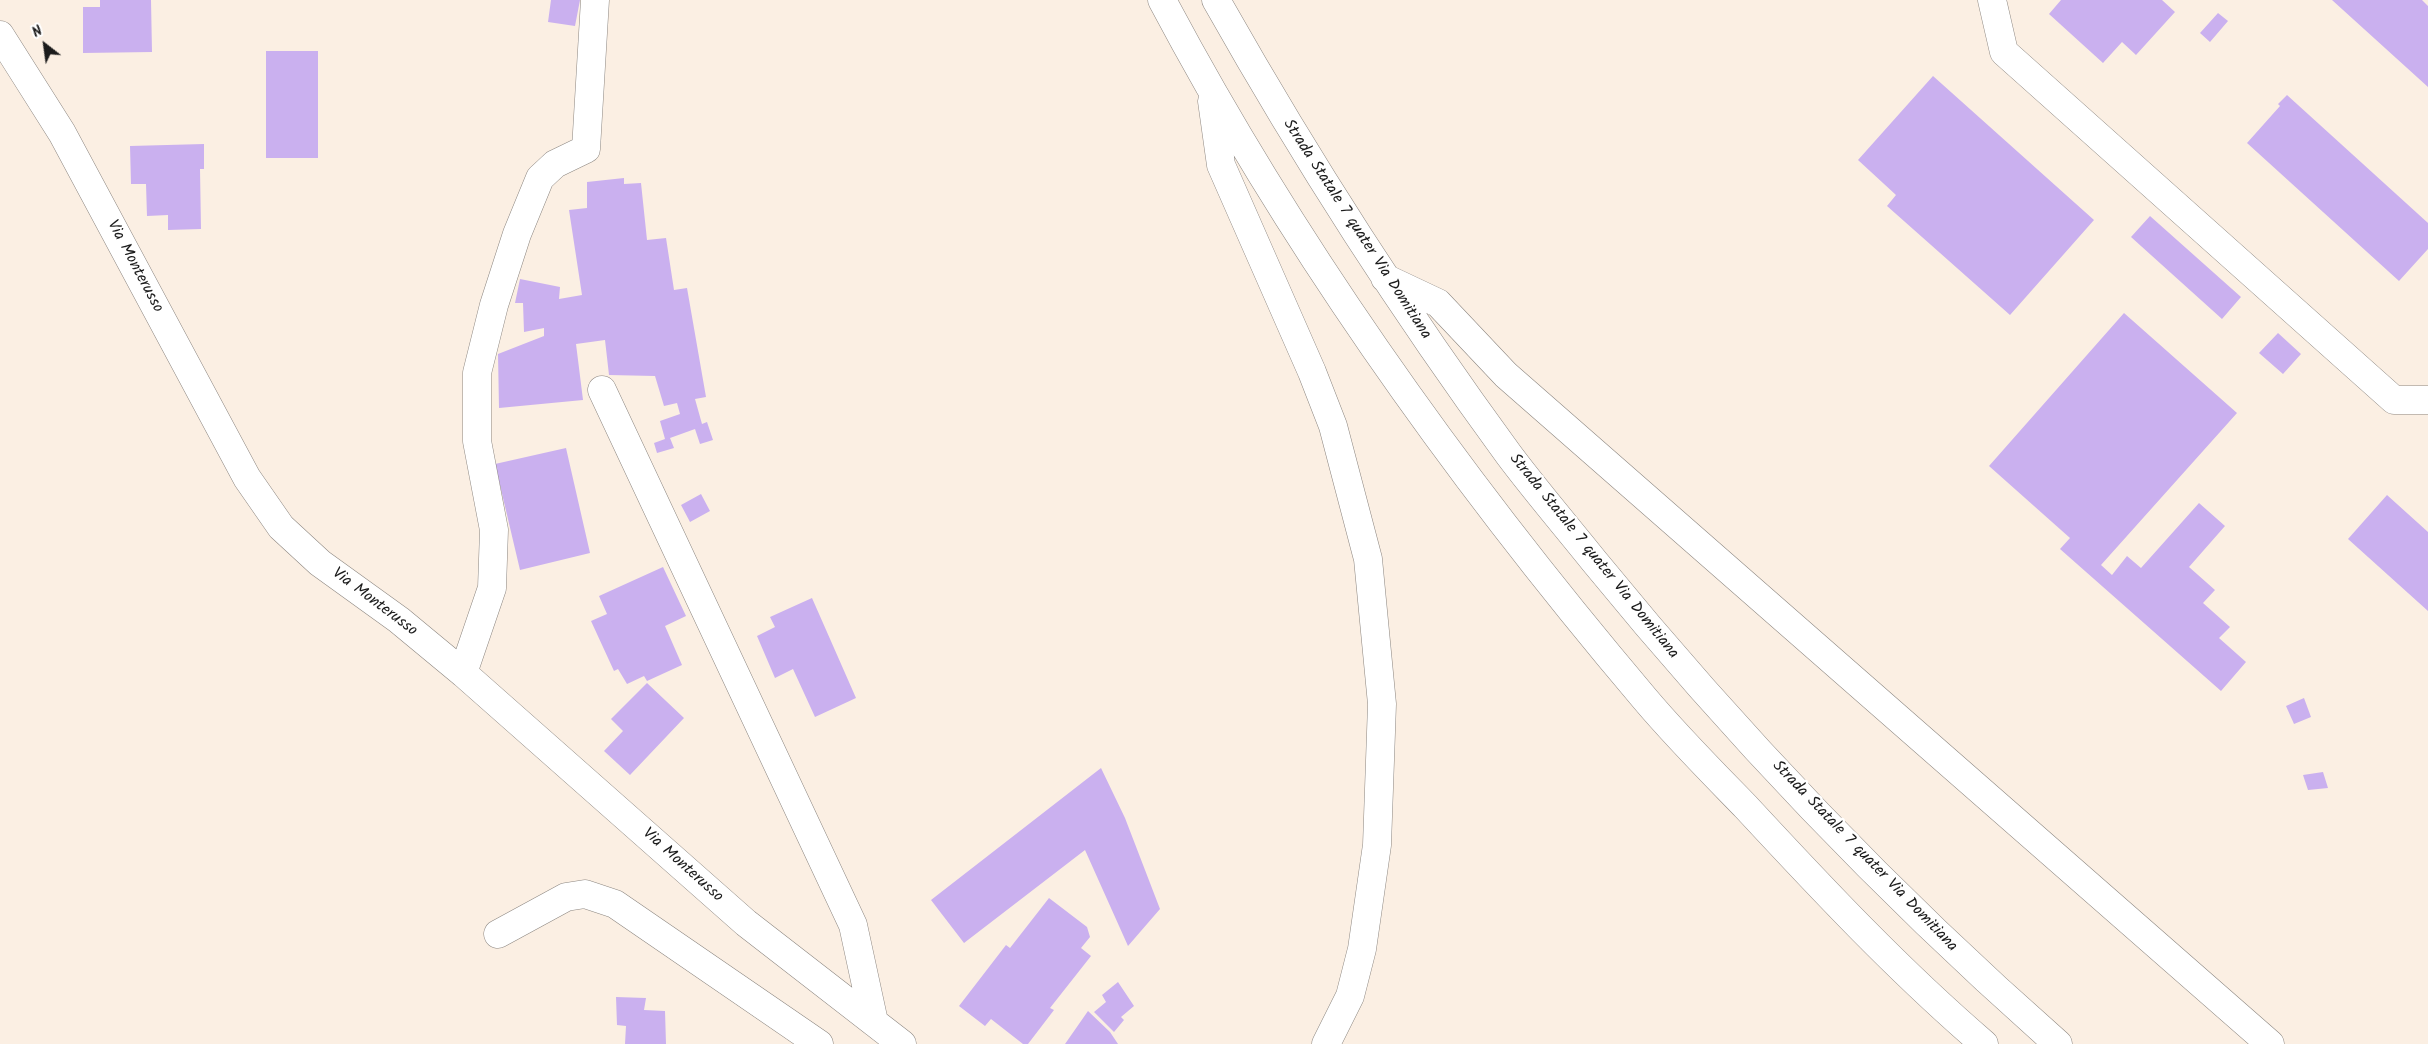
<!DOCTYPE html>
<style>
body{margin:0}
#map{position:relative;width:2428px;height:1044px;overflow:hidden;background:#fbefe3;font-family:Kalam,sans-serif}
canvas{display:block}
.north{position:absolute;left:20px;top:20px;width:50px;height:50px;-webkit-text-stroke:4px #fff;paint-order:stroke;rotate:330deg;font-size:14px;font-weight:700;line-height:20px;text-align:center;color:#1c1c1c}
.north::after{content:'';display:block;margin:auto;width:18px;height:22px;background:#1c1c1c;clip-path:polygon(50% 0,100% 100%,50% 72%,0 100%)}
</style>
<div id="map">
<canvas width="2428" height="1044"></canvas>
<div class="north">N</div>
</div>
<script>
const ctx = document.querySelector('canvas').getContext('2d');
ctx.lineJoin = 'round';
function paint(path, color) { ctx.fillStyle = color; ctx.fill(path, 'evenodd'); }
function stroke(path, color, width, dash) { ctx.strokeStyle = color; ctx.lineWidth = width; ctx.lineCap = dash ? 'butt' : 'round'; ctx.setLineDash(dash || []); ctx.stroke(path); }
function label(font, color, halo, rows, align = 'center') {
  ctx.font = font + ' Kalam,sans-serif'; ctx.lineWidth = 5; ctx.setLineDash([]); ctx.textBaseline = 'middle'; ctx.strokeStyle = halo; ctx.fillStyle = color; for (const [text, x, y, turn = 0] of rows) {
    ctx.save(); ctx.translate(x, y); ctx.rotate((+turn || 0) * Math.PI / 180); ctx.textAlign = isNaN(turn) ? turn : align; if (halo) ctx.strokeText(text, 0, 0); ctx.fillText(text, 0, 0); ctx.restore();
  }
}
paint(new Path2D(`
 M 100,0 L 151,0 L 152,52 L 83,53 L 83,7 L 100,7 Z
 M 551,0 L 580,0 L 575,26 L 548,22 Z
 M 2061,0 L 2162,0 L 2175,12 L 2136,55 L 2122,42 L 2103,63 L 2049,14 Z
 M 2332,0 L 2422,0 L 2428,6 L 2428,87 Z
 M 2218,13 L 2228,21 L 2210,42 L 2200,33 Z
 M 266,51 L 318,51 L 318,158 L 266,158 Z
 M 1933,76 L 2094,220 L 2010,315 L 1887,206 L 1896,195 L 1858,160 Z
 M 2287,95 L 2428,223 L 2428,249 L 2399,281 L 2247,143 L 2280,106 L 2278,104 Z
 M 204,144 L 204,169 L 200,169 L 201,229 L 168,230 L 168,215 L 147,216 L 146,184 L 131,184 L 130,146 Z
 M 624,178 L 624,184 L 641,183 L 647,240 L 666,238 L 674,290 L 687,288 L 706,397 L 695,399 L 702,424 L 707,422 L 713,440 L 700,444 L 695,429 L 670,438 L 674,448 L 657,453 L 654,443 L 665,439 L 660,421 L 680,414 L 677,403 L 664,406 L 655,376 L 609,375 L 605,340 L 576,344 L 583,400 L 499,408 L 498,354 L 544,336 L 544,328 L 524,332 L 523,303 L 515,303 L 520,279 L 560,287 L 559,299 L 582,295 L 569,210 L 587,208 L 587,182 Z
 M 2150,216 L 2241,297 L 2222,319 L 2131,237 Z
 M 2124,313 L 2237,413 L 2101,565 L 2112,575 L 2127,556 L 2141,568 L 2199,503 L 2225,526 L 2189,567 L 2215,590 L 2203,603 L 2230,627 L 2219,638 L 2246,662 L 2221,691 L 2060,549 L 2070,538 L 1989,466 Z
 M 2278,333 L 2301,354 L 2283,374 L 2259,353 Z
 M 566,448 L 590,553 L 520,570 L 495,464 Z
 M 701,494 L 710,511 L 690,522 L 681,505 Z
 M 2387,495 L 2428,532 L 2428,611 L 2348,539 Z
 M 663,567 L 686,616 L 665,626 L 682,665 L 647,681 L 644,676 L 627,684 L 618,669 L 614,671 L 591,621 L 607,614 L 599,596 Z
 M 812,598 L 856,698 L 815,717 L 793,669 L 775,678 L 757,636 L 775,627 L 770,617 Z
 M 647,683 L 684,718 L 630,775 L 604,751 L 623,731 L 611,719 Z
 M 2304,698 L 2311,717 L 2294,724 L 2286,706 Z
 M 1101,768 L 1125,818 L 1160,909 L 1128,946 L 1085,850 L 964,943 L 931,900 Z
 M 2323,772 L 2328,788 L 2308,790 L 2303,775 Z
 M 1049,898 L 1087,927 L 1090,937 L 1081,948 L 1091,956 L 1050,1008 L 1054,1010 L 1028,1044 L 1023,1044 L 991,1019 L 985,1026 L 959,1006 L 1006,945 L 1010,948 Z
 M 1118,982 L 1134,1006 L 1121,1017 L 1124,1020 L 1114,1032 L 1094,1012 L 1106,1002 L 1102,995 Z
 M 616,997 L 646,998 L 644,1010 L 665,1011 L 666,1044 L 625,1044 L 626,1026 L 617,1025 Z
 M 1088,1011 L 1110,1032 L 1118,1044 L 1065,1044 Z`), '#cab0ef');
const minor = new Path2D(`
 M 1992,0 L 2004,52 L 2394,400 L 2428,400
 M 0,35 L 62,133 L 247,478 L 281,527 L 320,563 L 399,620 L 463,673 L 746,923 L 902,1044
 M 602,390 L 853,925 L 874,1022
 M 463,673 L 492,588 L 494,530 L 477,441 L 477,373 L 494,305 L 517,234 L 540,178 L 555,164 L 586,149 L 595,0
 M 498,934 L 566,897 L 585,894 L 615,904 L 819,1044`);
const highway = new Path2D(`
 M 1162,0 C 1295,251 1462,483 1645,699 C 1677,737 1712,772 1746,807 C 1822,889 1899,971 1984,1044
 M 1216,0 C 1305,158 1402,309 1509,455 C 1536,491 1566,526 1594,561 C 1735,734 1891,897 2058,1044
 M 1212,101 L 1221,165 L 1312,372 L 1333,426 L 1368,559 L 1382,704 L 1377,845 L 1362,949 L 1350,996 L 1326,1044
 M 1385,278 L 1438,303 L 1506,375 L 2270,1044`);
stroke(minor, '#8c8680', 29);
stroke(highway, '#8c8680', 29);
stroke(minor, '#fff', 28);
stroke(highway, '#fff', 28);
label('16px', '#1c1c1c', '#fff', [
 ["Strada Statale 7 quater Via Domitiana",1356,230,57],
 ["Via Monterusso",134,267,62],
 ["Strada Statale 7 quater Via Domitiana",1593,557,51],
 ["Via Monterusso",374,603,37],
 ["Strada Statale 7 quater Via Domitiana",1864,857,46],
 ["Via Monterusso",682,866,42]
]);
</script>
